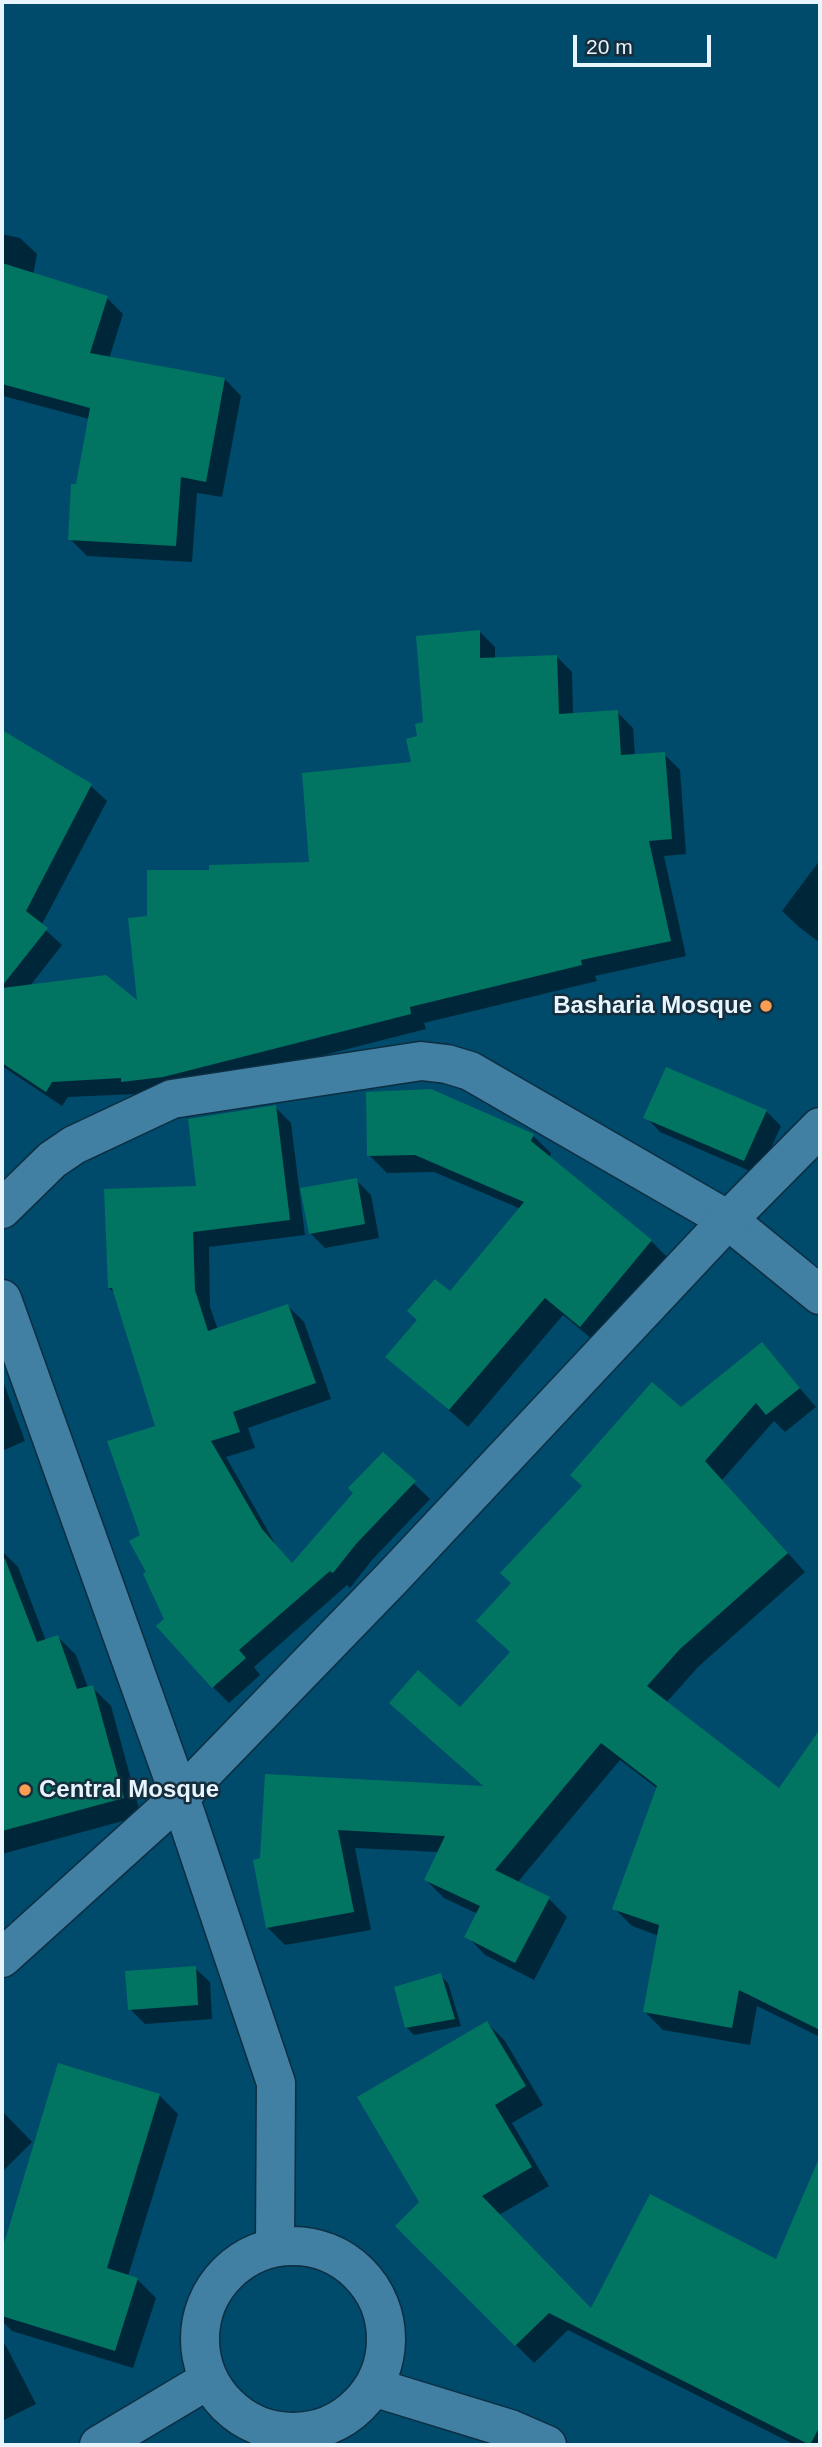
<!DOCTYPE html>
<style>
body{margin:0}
#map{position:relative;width:822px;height:2447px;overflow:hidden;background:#004a6b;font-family:Helvetica,sans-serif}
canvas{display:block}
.frame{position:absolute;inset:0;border:4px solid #e9f5fd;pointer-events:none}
.scale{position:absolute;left:573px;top:35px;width:138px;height:32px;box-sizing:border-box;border:4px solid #e9f5fd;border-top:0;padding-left:9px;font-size:21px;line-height:24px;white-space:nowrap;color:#e9f5fd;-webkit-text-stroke:5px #142e3d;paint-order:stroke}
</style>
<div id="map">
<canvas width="822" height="2447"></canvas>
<div class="frame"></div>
<div class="scale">20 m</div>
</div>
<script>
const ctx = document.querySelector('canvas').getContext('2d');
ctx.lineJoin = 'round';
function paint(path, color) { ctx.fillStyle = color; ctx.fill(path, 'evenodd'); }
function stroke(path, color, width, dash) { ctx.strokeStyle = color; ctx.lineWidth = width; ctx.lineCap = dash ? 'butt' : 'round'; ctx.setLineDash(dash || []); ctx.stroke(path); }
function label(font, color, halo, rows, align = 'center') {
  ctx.font = font + ' Helvetica,sans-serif'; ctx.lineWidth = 5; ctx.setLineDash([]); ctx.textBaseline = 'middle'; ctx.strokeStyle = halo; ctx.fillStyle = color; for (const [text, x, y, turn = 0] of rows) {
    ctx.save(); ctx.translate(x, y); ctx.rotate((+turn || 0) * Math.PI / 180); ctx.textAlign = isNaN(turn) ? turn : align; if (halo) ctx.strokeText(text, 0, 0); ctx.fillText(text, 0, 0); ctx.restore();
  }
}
paint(new Path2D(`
 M 2,234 L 20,238 L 37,254 L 33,275 L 107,298 L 123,314 L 109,359 L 225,379 L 241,396 L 222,497 L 197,493 L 192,562 L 87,556 L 70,539 L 89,419 L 3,396 L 2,400 Z
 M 480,632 L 495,647 L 495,659 L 556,656 L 572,672 L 573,715 L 617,712 L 633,728 L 635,756 L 664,754 L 680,770 L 686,854 L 664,856 L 686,956 L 595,976 L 597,981 L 424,1023 L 426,1029 L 179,1092 L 139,1097 L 136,1094 L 68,1097 L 62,1106 L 2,1066 L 2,732 L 91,786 L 107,801 L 41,926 L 62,945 L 30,986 L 140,1004 L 149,917 L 211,872 L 311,863 L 413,764 L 425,724 Z
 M 820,860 L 820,943 L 799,927 L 782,911 Z
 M 431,1090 L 533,1136 L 551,1153 L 549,1158 L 651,1241 L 668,1258 L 598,1344 L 563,1315 L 468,1427 L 388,1357 L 450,1294 L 521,1209 L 434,1172 L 387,1173 L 369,1155 Z
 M 275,1107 L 291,1123 L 305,1235 L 209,1247 L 210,1307 L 218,1330 L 288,1306 L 304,1322 L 331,1399 L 248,1428 L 255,1448 L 226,1457 L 277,1547 L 293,1565 L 355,1493 L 383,1454 L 430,1499 L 372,1560 L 350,1588 L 347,1585 L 254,1667 L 260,1675 L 229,1703 L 213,1687 L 148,1573 L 142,1536 L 158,1427 L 116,1294 L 109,1288 L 198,1188 Z
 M 766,1111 L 781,1126 L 759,1175 L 660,1132 L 646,1117 Z
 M 356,1180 L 371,1195 L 379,1238 L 325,1248 L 310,1233 Z
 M 762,1344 L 816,1407 L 785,1432 L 774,1421 L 722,1480 L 805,1572 L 698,1667 L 666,1703 L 779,1790 L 806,1752 L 820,1761 L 820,2037 L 757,2006 L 750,2045 L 663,2030 L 645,2012 L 659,1936 L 632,1926 L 614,1908 L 658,1789 L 620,1760 L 517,1883 L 549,1899 L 567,1917 L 534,1980 L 485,1955 L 467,1936 L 478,1914 L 444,1898 L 426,1880 L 439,1852 L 355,1848 L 371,1930 L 285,1945 L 267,1927 L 262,1860 L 266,1776 L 485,1788 L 410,1720 L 460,1709 L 511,1653 L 681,1409 Z
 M 2,1378 L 25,1441 L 2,1451 Z
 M 2,1551 L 18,1567 L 46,1641 L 58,1637 L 76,1655 L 88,1688 L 92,1687 L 111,1706 L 141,1816 L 2,1854 Z
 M 195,1968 L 210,1982 L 212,2019 L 145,2024 L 130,2009 Z
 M 440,1975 L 448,1983 L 461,2026 L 414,2035 L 406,2027 Z
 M 487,2023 L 505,2041 L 543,2105 L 512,2123 L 549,2186 L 499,2215 L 591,2310 L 777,2262 L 820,2160 L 820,2445 L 795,2445 L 568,2330 L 534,2363 L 398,2226 L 422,2202 Z
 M 159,2095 L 178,2114 L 128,2276 L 137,2279 L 156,2298 L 133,2368 L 12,2331 L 2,2321 L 2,2284 L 23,2214 Z
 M 2,2111 L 32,2142 L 2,2172 Z
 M 2,2341 L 6,2346 L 36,2404 L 2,2421 Z`), '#0007');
paint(new Path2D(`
 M 2,263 L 108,296 L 90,353 L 225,378 L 206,482 L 181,477 L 176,546 L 68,540 L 71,484 L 76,484 L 90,408 L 2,384 Z
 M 480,630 L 480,658 L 557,655 L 559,714 L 618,710 L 621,755 L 665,752 L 672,839 L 649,841 L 671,941 L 581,960 L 582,965 L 410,1007 L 411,1014 L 163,1077 L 121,1082 L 121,1078 L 52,1082 L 46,1092 L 2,1063 L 2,988 L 106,975 L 137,1000 L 128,918 L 147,916 L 147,870 L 209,870 L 209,865 L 309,862 L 302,773 L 411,762 L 406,739 L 417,736 L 415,724 L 423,722 L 416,636 Z
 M 2,730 L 92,784 L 26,911 L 48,928 L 2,986 Z
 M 666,1067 L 767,1110 L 744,1161 L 643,1118 Z
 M 431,1089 L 534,1134 L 531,1141 L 652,1240 L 580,1327 L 545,1298 L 449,1410 L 385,1357 L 417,1320 L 407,1311 L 435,1279 L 450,1291 L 524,1202 L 415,1155 L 367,1156 L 366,1092 Z
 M 276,1105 L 290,1220 L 193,1232 L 195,1290 L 208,1331 L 288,1304 L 316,1383 L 233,1412 L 240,1432 L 211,1441 L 262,1529 L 292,1563 L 353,1493 L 348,1488 L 383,1452 L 416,1481 L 356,1544 L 333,1573 L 330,1571 L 239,1650 L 246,1658 L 212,1688 L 156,1626 L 164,1619 L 143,1574 L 146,1572 L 129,1541 L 140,1535 L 107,1441 L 155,1426 L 112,1288 L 108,1288 L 104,1189 L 196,1186 L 188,1119 Z
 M 357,1178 L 365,1224 L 309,1234 L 300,1188 Z
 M 762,1342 L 800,1388 L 766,1415 L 756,1403 L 705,1461 L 788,1553 L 680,1649 L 647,1686 L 779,1788 L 820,1729 L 820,2030 L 739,1990 L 732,2028 L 643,2012 L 659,1925 L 612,1909 L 657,1786 L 601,1743 L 495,1870 L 550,1897 L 515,1963 L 464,1937 L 480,1906 L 424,1880 L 445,1836 L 338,1830 L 354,1912 L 266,1928 L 253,1860 L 260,1858 L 265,1774 L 483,1786 L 389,1703 L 418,1670 L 460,1707 L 510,1652 L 476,1621 L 511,1583 L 500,1573 L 582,1486 L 570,1475 L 652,1382 L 681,1407 Z
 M 2,1559 L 5,1559 L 37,1642 L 58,1635 L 77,1689 L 93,1685 L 124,1798 L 2,1831 Z
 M 196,1966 L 198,2005 L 128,2010 L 125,1971 Z
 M 441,1973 L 455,2019 L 405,2028 L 394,1987 Z
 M 487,2021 L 526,2086 L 495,2105 L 532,2167 L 482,2196 L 591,2308 L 650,2194 L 776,2259 L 820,2156 L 820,2426 L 810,2445 L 549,2313 L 515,2346 L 395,2226 L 419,2202 L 357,2097 Z
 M 58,2063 L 160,2094 L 107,2268 L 138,2278 L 115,2351 L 2,2316 L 2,2250 Z`), '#017562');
const street = new Path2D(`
 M 2,1209 L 52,1160 L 74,1145 L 172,1099 L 421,1061 L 447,1064 L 470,1071 L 728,1220 L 820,1295
 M 2,1299 L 180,1797 L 2,1958`);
const secondary = new Path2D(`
 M200 2339a93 93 0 1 1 186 0a93 93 0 1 1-186 0Z
 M 275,2247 L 276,2083 L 180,1797 L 392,1578 L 728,1220 L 820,1127
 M 373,2387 L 510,2429 L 547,2445
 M 99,2445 L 208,2380`);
stroke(street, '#0d2e41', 41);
stroke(secondary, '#0d2e41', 41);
stroke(street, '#417fa3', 38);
stroke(secondary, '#417fa3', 38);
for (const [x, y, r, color] of [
 [766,1006,7,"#fc9d54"],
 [25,1790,7,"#fc9d54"]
]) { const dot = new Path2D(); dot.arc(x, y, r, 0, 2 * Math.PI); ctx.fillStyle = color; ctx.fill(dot); stroke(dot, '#142e3d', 2.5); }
label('bold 24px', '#e9f5fd', '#142e3d', [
 ["Basharia Mosque",752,1006],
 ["Central Mosque",39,1790,"left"]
], 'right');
</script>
